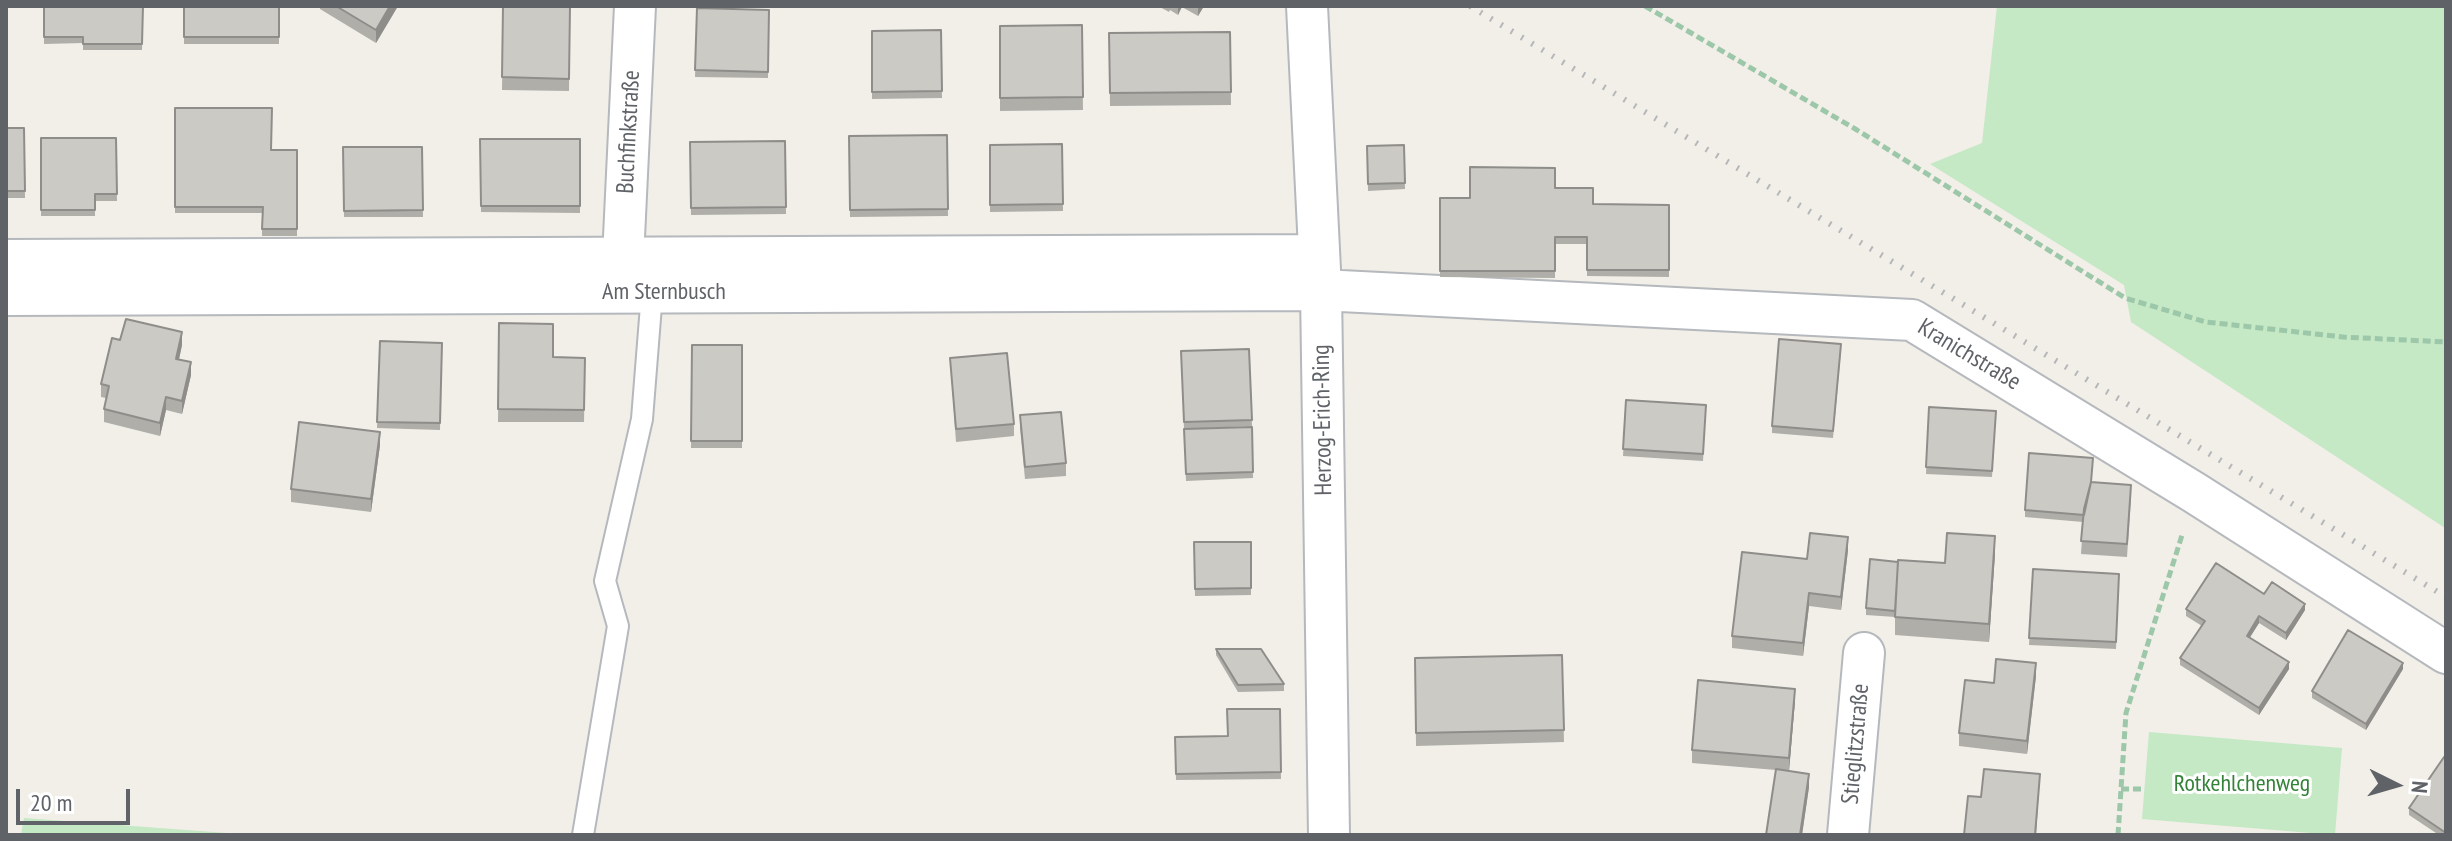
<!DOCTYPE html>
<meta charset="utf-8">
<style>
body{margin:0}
#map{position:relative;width:2452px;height:841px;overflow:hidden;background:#f1efe8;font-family:"PT Sans Narrow",sans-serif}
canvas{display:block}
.frame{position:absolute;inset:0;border:8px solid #5f6368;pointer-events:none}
.north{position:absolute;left:2356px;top:745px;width:80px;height:80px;-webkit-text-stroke:6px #fff;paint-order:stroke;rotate:95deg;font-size:22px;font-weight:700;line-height:32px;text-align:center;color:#5f6368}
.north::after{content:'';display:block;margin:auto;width:28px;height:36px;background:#5f6368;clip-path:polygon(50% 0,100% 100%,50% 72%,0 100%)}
.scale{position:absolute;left:16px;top:789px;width:114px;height:36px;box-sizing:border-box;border:4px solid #5f6368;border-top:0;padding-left:10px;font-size:24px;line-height:28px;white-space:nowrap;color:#5f6368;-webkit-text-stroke:6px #fff;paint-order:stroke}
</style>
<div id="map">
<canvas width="2452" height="841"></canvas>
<div class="frame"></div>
<div class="north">N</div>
<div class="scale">20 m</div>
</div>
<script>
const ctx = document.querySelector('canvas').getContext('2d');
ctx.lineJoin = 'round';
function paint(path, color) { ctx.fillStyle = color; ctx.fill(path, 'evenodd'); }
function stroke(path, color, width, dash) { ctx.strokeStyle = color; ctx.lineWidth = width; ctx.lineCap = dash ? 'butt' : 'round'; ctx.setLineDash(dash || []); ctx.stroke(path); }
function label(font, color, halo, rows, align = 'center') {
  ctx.font = font + ' "PT Sans Narrow",sans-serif'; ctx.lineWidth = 6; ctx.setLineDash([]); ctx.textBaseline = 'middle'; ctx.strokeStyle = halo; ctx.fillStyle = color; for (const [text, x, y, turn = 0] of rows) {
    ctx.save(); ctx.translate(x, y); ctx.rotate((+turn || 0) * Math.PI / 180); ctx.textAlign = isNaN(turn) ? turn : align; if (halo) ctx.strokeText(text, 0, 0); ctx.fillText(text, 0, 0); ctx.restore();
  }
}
paint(new Path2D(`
 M 1997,6 L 2446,6 L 2445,528 L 2131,322 L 2124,285 L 1930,164 L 1982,143 Z
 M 2149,732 L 2342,748 L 2335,835 L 2142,819 Z
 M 24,818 L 254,835 L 21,835 Z`), '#c5e8c5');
const lane = new Path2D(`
 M 583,835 L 618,626 L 605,581 L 642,419 L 652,293`);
const street = new Path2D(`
 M 1307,6 L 1321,290 L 1329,835
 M 623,258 L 635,6
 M 6,260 L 1319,255
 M 6,295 L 1321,290 L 1912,320 L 2195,493 L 2446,653
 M 1848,835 L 1864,653`);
stroke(lane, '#b5b8bc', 24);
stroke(street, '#b5b8bc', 44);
stroke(new Path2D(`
 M 1645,6 L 1857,130 L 2125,298 L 2206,322 L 2343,337 L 2446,342
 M 2121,789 L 2145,789
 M 2118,835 L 2126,713 L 2183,532`), '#9cc7a9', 5, [8, 4]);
stroke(lane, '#fff', 20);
stroke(street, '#fff', 40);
stroke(new Path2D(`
 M 1470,6 L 2446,597`), '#b6b7b8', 6, [2, 10]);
paint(new Path2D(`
 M 44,6 L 143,6 L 142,50 L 83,50 L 83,43 L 44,44 Z
 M 184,6 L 279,6 L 279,44 L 184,44 Z
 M 320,6 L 398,6 L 376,43 L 320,9 Z
 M 503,6 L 570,6 L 569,91 L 502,90 Z
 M 1158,6 L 1204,6 L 1198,16 L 1182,7 L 1178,15 L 1170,10 L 1169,12 Z
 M 697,8 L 769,10 L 768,78 L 695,77 Z
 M 1082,25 L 1083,110 L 1000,111 L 1000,26 Z
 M 941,30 L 942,98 L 872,99 L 872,31 Z
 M 1230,32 L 1231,105 L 1110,106 L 1109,33 Z
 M 175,108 L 271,150 L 297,150 L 297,236 L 262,236 L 262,213 L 175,213 Z
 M 6,128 L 24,128 L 25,198 L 6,198 Z
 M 947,135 L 948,216 L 850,217 L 849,136 Z
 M 41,138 L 116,138 L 117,201 L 95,201 L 95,216 L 41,216 Z
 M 480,139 L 580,139 L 580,213 L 481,212 Z
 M 785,141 L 786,214 L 691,215 L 690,142 Z
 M 1062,144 L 1063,211 L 990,212 L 990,145 Z
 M 1404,145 L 1405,189 L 1368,191 L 1367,146 Z
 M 343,147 L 422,147 L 423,217 L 344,217 Z
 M 1555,188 L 1593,204 L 1669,205 L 1669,277 L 1587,276 L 1587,244 L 1555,244 L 1555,278 L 1440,277 L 1440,198 L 1470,198 Z
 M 499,323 L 553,357 L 585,358 L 584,422 L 498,422 Z
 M 120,340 L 182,345 L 179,360 L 191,375 L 182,414 L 166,410 L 160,436 L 104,422 L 104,409 L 106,398 L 101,397 L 101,384 Z
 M 380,341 L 442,343 L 440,430 L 377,428 Z
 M 692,345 L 742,345 L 742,448 L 691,448 Z
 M 1249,349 L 1252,426 L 1184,429 L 1181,351 Z
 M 1841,351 L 1833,438 L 1772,433 L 1772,426 Z
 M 950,358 L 1014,424 L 1014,436 L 956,442 Z
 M 1626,400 L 1706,405 L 1703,461 L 1623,456 Z
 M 1929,407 L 1996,411 L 1992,477 L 1926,474 Z
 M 1020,415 L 1066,463 L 1066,476 L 1025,479 L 1020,428 Z
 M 1252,427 L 1253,478 L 1186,481 L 1184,429 Z
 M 380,445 L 371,512 L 291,502 L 291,489 Z
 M 2092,482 L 2131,498 L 2127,557 L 2081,554 L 2083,522 L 2025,517 L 2025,510 Z
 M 1194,542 L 1251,542 L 1251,595 L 1195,596 Z
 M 1848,550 L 1841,610 L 1809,606 L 1803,656 L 1732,648 L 1732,636 L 1807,559 Z
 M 1995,554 L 1989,642 L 1895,635 L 1895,617 L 1866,615 L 1866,608 L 1898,562 L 1945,563 Z
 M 2033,569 L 2119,574 L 2116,649 L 2029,645 Z
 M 2264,594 L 2305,610 L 2286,640 L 2259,623 L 2250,637 L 2289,669 L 2259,715 L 2180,665 L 2180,658 L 2202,626 L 2186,616 L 2186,609 Z
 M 1216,649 L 1284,684 L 1284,691 L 1238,692 L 1216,655 Z
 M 1562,655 L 1564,742 L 1416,746 L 1415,658 Z
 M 2403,669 L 2366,730 L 2312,698 L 2312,691 Z
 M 2036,676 L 2027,754 L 1959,746 L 1959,733 L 1994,683 Z
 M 1795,701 L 1789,771 L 1809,787 L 1802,835 L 1766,835 L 1776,770 L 1692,763 L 1692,750 Z
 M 1280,709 L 1281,779 L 1176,780 L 1175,737 L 1228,736 Z
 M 2446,759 L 2446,835 L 2439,835 L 2409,815 L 2409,808 Z`), '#afaea9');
paint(new Path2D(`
 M 390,6 L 398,6 L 376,43 L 376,30 Z
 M 1178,6 L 1182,6 L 1178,15 Z
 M 1198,6 L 1204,6 L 1198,16 Z
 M 182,332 L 182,345 L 176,372 L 176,359 Z
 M 191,362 L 191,375 L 182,414 L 182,401 Z
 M 166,397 L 166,410 L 160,436 L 160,423 Z
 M 380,432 L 380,445 L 371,512 L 371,499 Z
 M 1995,536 L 1995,554 L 1989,642 L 1989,624 Z
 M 1848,537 L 1848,550 L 1841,610 L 1841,597 Z
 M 1809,593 L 1809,606 L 1803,656 L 1803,643 Z
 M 2305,604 L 2305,610 L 2286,640 L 2286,633 Z
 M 2259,616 L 2259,623 L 2247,642 L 2247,636 Z
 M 2289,662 L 2289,669 L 2259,715 L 2259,708 Z
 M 2036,663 L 2036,676 L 2027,754 L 2027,741 Z
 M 2403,663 L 2403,669 L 2366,730 L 2366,724 Z
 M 1795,689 L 1795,701 L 1789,771 L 1789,758 Z
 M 1809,774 L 1809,787 L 1802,835 L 1800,835 Z
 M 2040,774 L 2036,835 L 2035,835 Z`), '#8f8d8a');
const building = new Path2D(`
 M 44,6 L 143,6 L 142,44 L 83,44 L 83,37 L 44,37 Z
 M 184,6 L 279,6 L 279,37 L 184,37 Z
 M 336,6 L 390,6 L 376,30 Z
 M 503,6 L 570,6 L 569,79 L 502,77 Z
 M 697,8 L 769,10 L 768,72 L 695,70 Z
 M 1082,25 L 1083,97 L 1000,98 L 1000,26 Z
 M 941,30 L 942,91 L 872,92 L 872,31 Z
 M 1230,32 L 1231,92 L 1110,93 L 1109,33 Z
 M 175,108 L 272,108 L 271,150 L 297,150 L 297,229 L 262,229 L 263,207 L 175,207 Z
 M 6,128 L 24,128 L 25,191 L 6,191 Z
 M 947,135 L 948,209 L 850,210 L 849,136 Z
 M 41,138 L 116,138 L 117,194 L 95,194 L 95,210 L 41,210 Z
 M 480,139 L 580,139 L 580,206 L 481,206 Z
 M 785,141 L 786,207 L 691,208 L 690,142 Z
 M 1062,144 L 1063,204 L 990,205 L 990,145 Z
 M 1404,145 L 1405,183 L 1368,184 L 1367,146 Z
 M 343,147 L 422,147 L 423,210 L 344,211 Z
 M 1470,167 L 1555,168 L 1555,188 L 1593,188 L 1593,204 L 1669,205 L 1669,270 L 1587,270 L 1587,237 L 1555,237 L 1555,271 L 1440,271 L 1440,198 L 1470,198 Z
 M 126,319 L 182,332 L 176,359 L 191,362 L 182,401 L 166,397 L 160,423 L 104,409 L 109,386 L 101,384 L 112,338 L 120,340 Z
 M 499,323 L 553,324 L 553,357 L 585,358 L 584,410 L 498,409 Z
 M 1779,339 L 1841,344 L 1833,431 L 1772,426 Z
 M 380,341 L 442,343 L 440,423 L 377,422 Z
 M 692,345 L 742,345 L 742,441 L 691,441 Z
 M 1249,349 L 1252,420 L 1184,422 L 1181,351 Z
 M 1007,353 L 1014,424 L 956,429 L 950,358 Z
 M 1626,400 L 1706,405 L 1703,454 L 1623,449 Z
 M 1929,407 L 1996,411 L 1992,471 L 1926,467 Z
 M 1061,412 L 1066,463 L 1025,467 L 1020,415 Z
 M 299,422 L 380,432 L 371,499 L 291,489 Z
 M 1252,427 L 1253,472 L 1186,474 L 1184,429 Z
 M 2029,453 L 2093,458 L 2091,482 L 2084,515 L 2025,510 Z
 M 2091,482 L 2131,485 L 2127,544 L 2081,541 L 2084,509 Z
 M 1810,533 L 1848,537 L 1841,597 L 1809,593 L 1803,643 L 1732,636 L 1742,552 L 1807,559 Z
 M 1947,533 L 1995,536 L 1989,624 L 1895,617 L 1898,560 L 1945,563 Z
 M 1194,542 L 1251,542 L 1251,588 L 1195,589 Z
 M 1870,559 L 1898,562 L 1895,611 L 1866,608 Z
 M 2216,563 L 2264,594 L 2272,582 L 2305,604 L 2286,633 L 2259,616 L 2247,636 L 2289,662 L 2259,708 L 2180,658 L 2205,621 L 2186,609 Z
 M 2033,569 L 2119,574 L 2116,642 L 2029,638 Z
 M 2348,630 L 2403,663 L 2366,724 L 2312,691 Z
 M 1216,649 L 1261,649 L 1284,684 L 1238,685 Z
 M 1562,655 L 1564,730 L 1416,733 L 1415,658 Z
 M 1996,659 L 2036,663 L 2027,741 L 1959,733 L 1965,680 L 1994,683 Z
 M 1698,680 L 1795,689 L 1789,758 L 1692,750 Z
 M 1227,709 L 1280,709 L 1281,772 L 1176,774 L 1175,737 L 1228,736 Z
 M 2444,757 L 2446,759 L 2446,833 L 2409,808 Z
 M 1776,769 L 1809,774 L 1800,835 L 1766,835 Z
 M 1984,769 L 2040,774 L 2035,835 L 1964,835 L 1968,796 L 1981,797 Z`);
paint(building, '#cccac5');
stroke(building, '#8f8d8a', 2);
label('24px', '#5f6368', '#fff', [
 ["Buchfinkstraße",629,132,-87],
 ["Am Sternbusch",664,292],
 ["Kranichstraße",1969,355,31],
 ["Herzog-Erich-Ring",1323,420,-91],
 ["Stieglitzstraße",1856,744,-85]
]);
label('24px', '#348238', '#fff', [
 ["Rotkehlchenweg",2242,784]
]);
</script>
